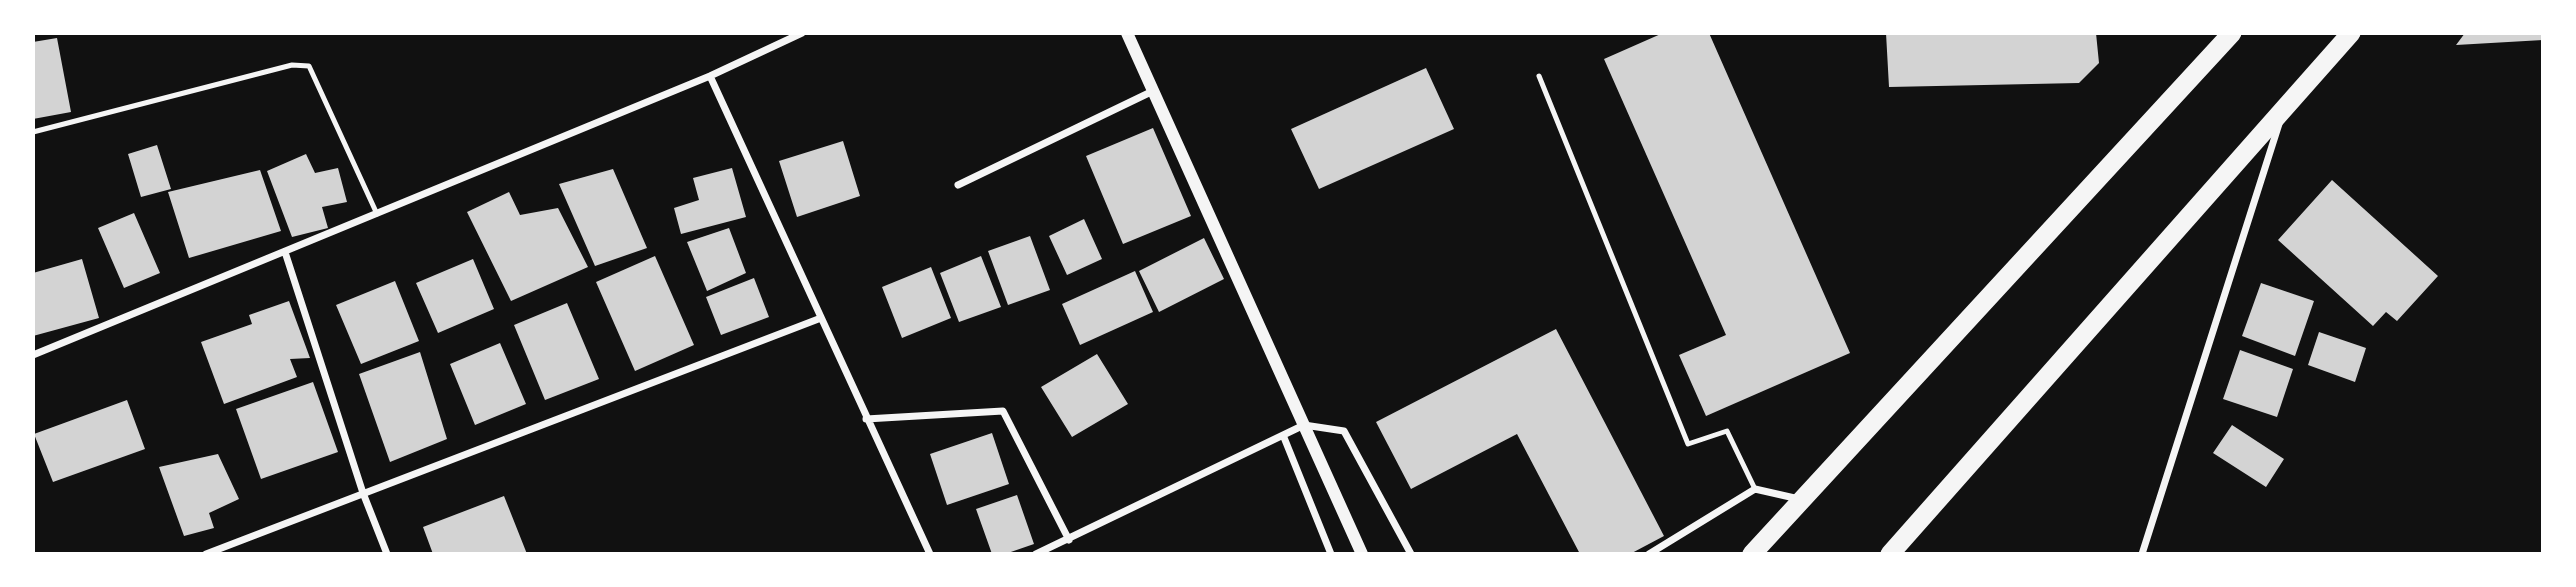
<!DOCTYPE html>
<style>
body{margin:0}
#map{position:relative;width:2576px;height:587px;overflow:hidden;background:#111;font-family:Mulish,sans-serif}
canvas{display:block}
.frame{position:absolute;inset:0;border:35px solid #fff;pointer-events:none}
</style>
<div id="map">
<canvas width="2576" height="587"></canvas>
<div class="frame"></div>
</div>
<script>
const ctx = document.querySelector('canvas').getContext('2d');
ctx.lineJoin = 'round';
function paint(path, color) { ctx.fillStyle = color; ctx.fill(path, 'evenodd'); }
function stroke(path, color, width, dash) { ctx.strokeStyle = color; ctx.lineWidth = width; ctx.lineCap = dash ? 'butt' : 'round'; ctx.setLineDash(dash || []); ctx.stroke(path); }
paint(new Path2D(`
 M 1663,33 L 1709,33 L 1850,353 L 1706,416 L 1679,355 L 1726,335 L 1604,59 Z
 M 1886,33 L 2096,33 L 2099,63 L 2079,83 L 1889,87 Z
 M 2465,33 L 2543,33 L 2543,40 L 2456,45 Z
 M 57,38 L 71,112 L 33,119 L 33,42 Z
 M 1426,68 L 1454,129 L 1319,189 L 1291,129 Z
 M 1153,128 L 1191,216 L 1123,244 L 1086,156 Z
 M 843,141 L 860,196 L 797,217 L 779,161 Z
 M 157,145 L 171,189 L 141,197 L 128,154 Z
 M 306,154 L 315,173 L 338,168 L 347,202 L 322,207 L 328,228 L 292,237 L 267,171 Z
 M 732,168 L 746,217 L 681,234 L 674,208 L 699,200 L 693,178 Z
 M 613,169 L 647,248 L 595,266 L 559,184 Z
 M 260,170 L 281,231 L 189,258 L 168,192 Z
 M 2332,180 L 2438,276 L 2397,321 L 2386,312 L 2373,326 L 2278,240 Z
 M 509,192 L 520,215 L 558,208 L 588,267 L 511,301 L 467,212 Z
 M 134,213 L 160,273 L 124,288 L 98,228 Z
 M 1084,219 L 1102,259 L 1067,275 L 1049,236 Z
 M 729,228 L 746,273 L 707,291 L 687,242 Z
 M 1030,236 L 1050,290 L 1008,305 L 988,251 Z
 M 1204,238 L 1224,279 L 1159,312 L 1139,271 Z
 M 655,256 L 694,345 L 635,371 L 596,282 Z
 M 981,256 L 1001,307 L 959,322 L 940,273 Z
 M 82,259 L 99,318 L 33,336 L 33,273 Z
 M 473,259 L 494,309 L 438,333 L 416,283 Z
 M 931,267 L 951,318 L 902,338 L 882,287 Z
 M 1135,271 L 1153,312 L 1080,345 L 1062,304 Z
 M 754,278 L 769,317 L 721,335 L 706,297 Z
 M 395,281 L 419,341 L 361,364 L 336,305 Z
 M 2261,283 L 2314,301 L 2295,356 L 2242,336 Z
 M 289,301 L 310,358 L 290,359 L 297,377 L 224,404 L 201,342 L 252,324 L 249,315 Z
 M 567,303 L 599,379 L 545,400 L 514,325 Z
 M 1556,329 L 1664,536 L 1630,554 L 1580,554 L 1517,434 L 1411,489 L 1376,422 Z
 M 2319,332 L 2366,348 L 2355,382 L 2308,365 Z
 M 500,343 L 526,404 L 475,425 L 450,364 Z
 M 2240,350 L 2293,369 L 2277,417 L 2223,399 Z
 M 420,352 L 447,439 L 390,462 L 359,374 Z
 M 1097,354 L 1128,404 L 1072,437 L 1041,387 Z
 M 313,382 L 338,452 L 261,479 L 236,409 Z
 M 127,400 L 145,449 L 53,482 L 34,434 Z
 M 2232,425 L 2284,459 L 2266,487 L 2213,453 Z
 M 992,433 L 1009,484 L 947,505 L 930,454 Z
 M 218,454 L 239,499 L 209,513 L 214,528 L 184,536 L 159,467 Z
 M 1017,495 L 1034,544 L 1005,554 L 992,554 L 976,509 Z
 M 504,496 L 527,554 L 433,554 L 423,527 Z`), '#d3d3d3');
stroke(new Path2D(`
 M 1539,76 L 1688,444 L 1727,431 L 1755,489
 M 33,132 L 292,65 L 309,66 L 377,214`), '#f5f5f5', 5);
stroke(new Path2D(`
 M 710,76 L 930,554
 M 958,185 L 1153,91
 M 285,252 L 363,493 L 387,554
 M 33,355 L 710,76 L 802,33
 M 866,419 L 1003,411 L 1069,540
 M 1283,435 L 1331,554
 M 206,554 L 821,318
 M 1036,554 L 1304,425 L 1344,431 L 1411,554
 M 1649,554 L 1755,489 L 1799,499
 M 2142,554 L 2279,124`), '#f5f5f5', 7);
stroke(new Path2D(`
 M 1127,33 L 1362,554`), '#f5f5f5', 12);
stroke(new Path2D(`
 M 1752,554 L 2232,33
 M 1890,554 L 2351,33`), '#f5f5f5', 19);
</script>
